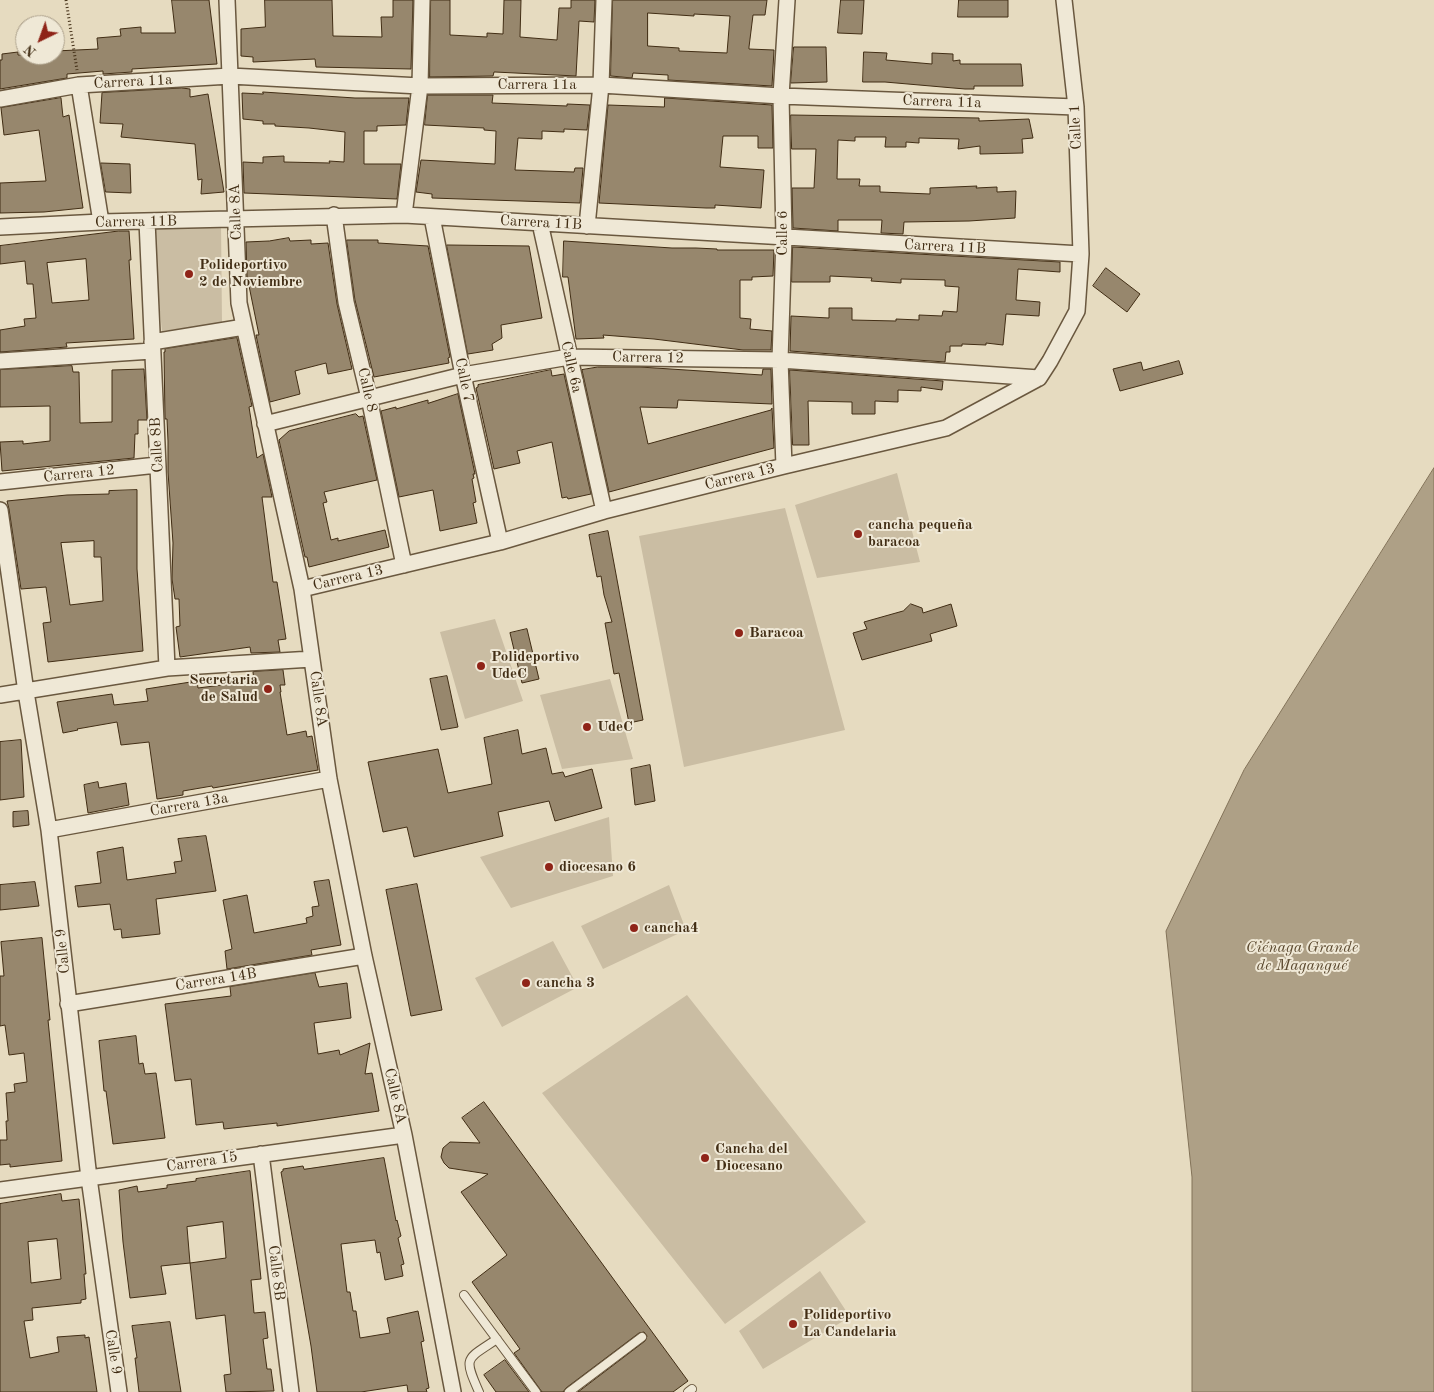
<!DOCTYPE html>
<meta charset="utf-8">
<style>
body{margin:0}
#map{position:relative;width:1434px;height:1392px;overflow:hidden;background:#e6dbc0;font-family:"Old Standard TT",serif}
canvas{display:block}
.north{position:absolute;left:15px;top:15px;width:50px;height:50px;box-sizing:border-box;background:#efe8d6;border:1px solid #a99d88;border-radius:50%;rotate:222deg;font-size:14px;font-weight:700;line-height:20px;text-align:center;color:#412d14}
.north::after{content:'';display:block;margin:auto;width:18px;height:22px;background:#8f2418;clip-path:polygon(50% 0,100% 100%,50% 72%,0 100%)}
</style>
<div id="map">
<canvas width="1434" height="1392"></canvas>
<div class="north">N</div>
</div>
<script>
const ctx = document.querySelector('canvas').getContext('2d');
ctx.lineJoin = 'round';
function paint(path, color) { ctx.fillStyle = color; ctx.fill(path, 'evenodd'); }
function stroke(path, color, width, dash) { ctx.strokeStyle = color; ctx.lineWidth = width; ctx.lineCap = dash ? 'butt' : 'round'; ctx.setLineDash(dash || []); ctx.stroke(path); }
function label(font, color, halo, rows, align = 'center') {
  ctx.font = font + ' "Old Standard TT",serif'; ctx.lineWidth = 4; ctx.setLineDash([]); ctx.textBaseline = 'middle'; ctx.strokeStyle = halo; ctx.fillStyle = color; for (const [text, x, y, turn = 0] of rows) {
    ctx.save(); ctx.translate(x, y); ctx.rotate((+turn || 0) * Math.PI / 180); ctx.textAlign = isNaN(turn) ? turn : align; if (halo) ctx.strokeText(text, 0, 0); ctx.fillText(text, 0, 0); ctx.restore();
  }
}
paint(new Path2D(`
 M 221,223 L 222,323 L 162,331 L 151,224 Z
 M 897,473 L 920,562 L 817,578 L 795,505 Z
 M 785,508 L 845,730 L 684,767 L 639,536 Z
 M 495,619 L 523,701 L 465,719 L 440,632 Z
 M 610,679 L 633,759 L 562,769 L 540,695 Z
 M 609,817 L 613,876 L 511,908 L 480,857 Z
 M 669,885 L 686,930 L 603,969 L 581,926 Z
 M 553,941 L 578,987 L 502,1027 L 475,978 Z
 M 687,995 L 866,1222 L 725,1324 L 542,1093 Z
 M 820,1271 L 850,1317 L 763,1369 L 739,1331 Z`), '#cabda3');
const water = new Path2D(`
 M 1434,468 L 1434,1392 L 1192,1392 L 1192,1177 L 1166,931 L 1244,770 Z`);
paint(water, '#aea086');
stroke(water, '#827258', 1);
const building = new Path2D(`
 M 172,0 L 209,0 L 217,64 L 132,69 L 132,72 L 103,74 L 103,71 L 67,74 L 67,78 L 0,89 L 0,60 L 2,60 L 2,54 L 18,52 L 18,55 L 55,55 L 55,51 L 98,49 L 97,38 L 121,36 L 120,29 L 141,27 L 141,33 L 175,33 Z
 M 265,0 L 332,0 L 333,36 L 382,37 L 381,17 L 393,17 L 393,0 L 413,0 L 411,69 L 316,67 L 315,59 L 253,62 L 253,57 L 241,56 L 241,29 L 265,27 Z
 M 431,0 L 450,0 L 450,35 L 487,37 L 487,33 L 503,34 L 504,0 L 521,0 L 520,37 L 557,40 L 559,8 L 571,8 L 571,0 L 595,0 L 594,22 L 579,21 L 576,76 L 495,72 L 494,72 L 493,76 L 430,77 Z
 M 613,0 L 767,0 L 765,15 L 753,15 L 749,47 L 749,49 L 774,50 L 772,86 L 668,80 L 668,75 L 633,73 L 632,78 L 611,76 ZM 648,13 L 694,16 L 694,14 L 730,16 L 727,53 L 679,51 L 679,48 L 648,46 Z
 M 841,0 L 864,0 L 862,34 L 838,33 Z
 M 959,0 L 1008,0 L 1008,17 L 958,17 Z
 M 794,47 L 826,47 L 827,82 L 791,83 Z
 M 864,52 L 887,53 L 886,60 L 932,64 L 932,53 L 953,54 L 953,61 L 960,60 L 960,64 L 1021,64 L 1023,86 L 974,86 L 974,89 L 965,89 L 885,82 L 863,82 Z
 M 182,88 L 190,89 L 190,97 L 208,94 L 224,192 L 201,194 L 202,179 L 198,180 L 195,144 L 121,137 L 123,124 L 100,123 L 102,93 Z
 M 263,92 L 355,98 L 409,98 L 406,125 L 377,126 L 377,131 L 364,131 L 364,164 L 401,164 L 397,199 L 244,193 L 243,162 L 263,163 L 263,157 L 284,156 L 284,162 L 330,163 L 329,161 L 344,162 L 345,132 L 309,128 L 275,126 L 275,124 L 263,124 L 263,121 L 243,119 L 242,93 L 263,94 Z
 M 428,95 L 493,95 L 492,103 L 567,106 L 567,104 L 590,105 L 587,130 L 564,129 L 564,132 L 542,131 L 542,139 L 518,138 L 515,170 L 574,172 L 575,168 L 583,168 L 580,203 L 432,198 L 432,194 L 416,192 L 421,160 L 495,164 L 496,131 L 484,130 L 484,128 L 425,125 Z
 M 61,98 L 63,117 L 69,115 L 83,208 L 44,212 L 0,213 L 0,183 L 46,181 L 39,130 L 4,135 L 1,108 Z
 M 665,98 L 772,105 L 773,148 L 758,148 L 758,136 L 723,136 L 720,167 L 764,170 L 761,208 L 715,205 L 715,208 L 706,208 L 599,203 L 608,105 L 664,107 Z
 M 791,115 L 979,118 L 979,121 L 1029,119 L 1033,138 L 1022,139 L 1023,153 L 980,154 L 980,146 L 958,149 L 959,139 L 919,138 L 919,143 L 906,142 L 906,147 L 885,147 L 886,137 L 855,137 L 855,141 L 838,140 L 837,179 L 860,179 L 859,186 L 880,186 L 880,192 L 930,194 L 930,188 L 977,186 L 976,188 L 997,187 L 997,192 L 1016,191 L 1015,218 L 969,221 L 904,222 L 903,234 L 881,233 L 882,220 L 838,220 L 838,231 L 793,228 L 792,188 L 814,188 L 816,149 L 792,149 Z
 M 101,163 L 130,164 L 131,193 L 106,192 Z
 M 119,231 L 129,231 L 131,260 L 129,260 L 134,339 L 66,343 L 67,347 L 0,352 L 0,330 L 25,326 L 24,319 L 36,318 L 33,284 L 27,284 L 25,261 L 0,264 L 0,246 ZM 86,259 L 89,300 L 52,303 L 47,263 Z
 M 289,238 L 290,241 L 311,240 L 311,244 L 328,243 L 337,304 L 352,369 L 328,374 L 326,363 L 295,371 L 300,394 L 270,402 L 256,335 L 259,335 L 247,276 L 246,242 L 269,241 Z
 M 347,240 L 378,240 L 378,243 L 428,246 L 450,357 L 448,358 L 449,363 L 374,377 L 355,300 Z
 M 564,241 L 672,248 L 696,248 L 717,249 L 717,250 L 774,250 L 773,276 L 752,277 L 752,280 L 740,280 L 740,318 L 751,319 L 750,329 L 772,331 L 771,350 L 743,350 L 654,339 L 603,335 L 604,338 L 576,339 L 568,277 L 563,277 Z
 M 447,245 L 529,246 L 542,318 L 501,325 L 502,338 L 492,344 L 493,350 L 468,354 Z
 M 793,247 L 1060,262 L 1060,272 L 1018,269 L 1016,300 L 1040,302 L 1039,316 L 1006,314 L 1003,345 L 986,343 L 986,345 L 962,344 L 962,346 L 950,346 L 950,352 L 946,352 L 945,362 L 790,351 L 791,316 L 829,318 L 829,308 L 852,308 L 852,320 L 896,321 L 896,319 L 919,320 L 919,315 L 942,316 L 943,311 L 957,312 L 959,287 L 945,286 L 945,280 L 901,279 L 901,283 L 871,281 L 872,278 L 830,276 L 830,282 L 792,282 Z
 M 1106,268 L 1140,294 L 1127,312 L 1093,286 Z
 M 237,338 L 252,406 L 249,407 L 257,458 L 263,454 L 272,497 L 262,497 L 273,582 L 277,582 L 286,639 L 278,640 L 280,652 L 251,653 L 250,647 L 180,657 L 176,627 L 180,626 L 179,599 L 175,599 L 172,579 L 173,543 L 168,472 L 168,441 L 167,419 L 165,419 L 164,352 L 165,352 L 165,349 Z
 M 1179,361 L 1183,374 L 1120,391 L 1113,369 L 1141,362 L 1143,370 Z
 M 72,366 L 73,372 L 79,372 L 80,423 L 112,422 L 112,370 L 144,369 L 147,420 L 138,420 L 138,434 L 135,434 L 134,458 L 2,471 L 0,442 L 23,441 L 23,444 L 50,441 L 50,406 L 0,407 L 0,370 Z
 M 598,367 L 640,367 L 762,375 L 763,369 L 771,369 L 772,404 L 678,400 L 677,408 L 640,407 L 648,444 L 771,410 L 772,408 L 774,448 L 609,492 L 582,370 Z
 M 551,370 L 552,376 L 564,374 L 591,494 L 568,499 L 567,497 L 562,498 L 552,442 L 517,451 L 520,463 L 494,469 L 476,388 L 478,387 L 478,385 Z
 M 790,370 L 943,381 L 942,390 L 921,387 L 921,391 L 898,390 L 898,402 L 875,401 L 875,414 L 852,414 L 852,402 L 808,401 L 809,445 L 793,445 Z
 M 458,394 L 475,474 L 473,474 L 474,478 L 472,479 L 476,502 L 473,503 L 477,523 L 440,531 L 433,490 L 399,497 L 381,411 L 396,407 L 396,409 L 428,400 L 428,403 Z
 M 356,414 L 359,417 L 363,416 L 377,480 L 324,492 L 327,502 L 323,503 L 331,540 L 338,538 L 338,541 L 385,530 L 389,547 L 309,567 L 307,557 L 305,557 L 279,440 L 289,431 Z
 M 137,490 L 137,569 L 143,651 L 48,662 L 43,623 L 51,622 L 46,587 L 21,589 L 9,509 L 7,501 L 67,495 L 109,494 L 109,491 ZM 94,541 L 94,557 L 101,557 L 103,601 L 70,605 L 61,543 Z
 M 608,531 L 643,720 L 629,723 L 619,673 L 614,674 L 605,623 L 612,622 L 604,595 L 601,576 L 597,577 L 589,535 Z
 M 911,604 L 922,608 L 923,613 L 951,604 L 957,626 L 930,634 L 932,641 L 862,660 L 853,633 L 867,629 L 864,622 L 903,611 Z
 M 527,629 L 539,679 L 522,683 L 510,633 Z
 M 283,670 L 285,685 L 280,685 L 281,692 L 280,692 L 287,735 L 306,731 L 307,737 L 312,736 L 318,770 L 213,788 L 212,786 L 183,791 L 183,795 L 157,799 L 149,742 L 121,745 L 117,722 L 77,729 L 78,730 L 63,733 L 57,702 L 112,694 L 114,705 L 148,701 L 146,689 L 197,681 L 198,688 L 254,681 L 253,672 Z
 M 447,676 L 458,727 L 441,730 L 430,679 Z
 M 518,730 L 522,754 L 546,748 L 552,774 L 563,772 L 565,777 L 592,769 L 602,808 L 555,821 L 549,801 L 498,812 L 503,836 L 414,857 L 407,827 L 383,832 L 368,762 L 438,749 L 448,793 L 492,784 L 484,738 Z
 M 21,740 L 24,797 L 0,800 L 0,742 Z
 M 650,765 L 655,801 L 635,805 L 631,769 Z
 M 98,782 L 99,788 L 126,783 L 129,805 L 88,813 L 84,785 Z
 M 28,811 L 29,825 L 13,827 L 13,812 Z
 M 206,836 L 216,891 L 156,899 L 160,934 L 122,938 L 121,929 L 114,930 L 110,904 L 78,907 L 75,886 L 101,883 L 97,852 L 123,847 L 127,880 L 176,873 L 174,862 L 182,861 L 178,839 Z
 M 329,880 L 341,945 L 311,950 L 312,955 L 227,969 L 225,951 L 232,949 L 223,900 L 247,895 L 254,933 L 307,923 L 306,918 L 313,916 L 312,907 L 319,906 L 314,882 Z
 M 35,882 L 39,906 L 0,910 L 0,885 Z
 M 417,884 L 442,1010 L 411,1016 L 386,890 Z
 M 42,938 L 50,1020 L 48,1020 L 62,1161 L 10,1167 L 10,1164 L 0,1165 L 0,1140 L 7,1140 L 6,1121 L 8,1121 L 6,1093 L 15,1092 L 14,1084 L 27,1082 L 24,1053 L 9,1055 L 5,1025 L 0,1026 L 0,976 L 4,976 L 1,942 Z
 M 315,973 L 319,987 L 347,983 L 351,1018 L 314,1023 L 318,1054 L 339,1050 L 340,1055 L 370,1043 L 365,1074 L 372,1073 L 379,1111 L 277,1126 L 277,1123 L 224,1129 L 223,1122 L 196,1125 L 191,1079 L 175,1081 L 165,1004 L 231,996 L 230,987 Z
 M 136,1036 L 139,1064 L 143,1063 L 145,1074 L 156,1073 L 165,1138 L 113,1144 L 106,1091 L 104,1091 L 99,1041 Z
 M 484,1102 L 688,1381 L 673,1392 L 578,1392 L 645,1341 L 647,1336 L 644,1332 L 639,1333 L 566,1388 L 563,1392 L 542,1392 L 514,1353 L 520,1349 L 472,1282 L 507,1255 L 461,1192 L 488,1174 L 449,1168 L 444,1163 L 441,1157 L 443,1148 L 450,1142 L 480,1143 L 462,1118 Z
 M 384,1158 L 396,1221 L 397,1220 L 401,1236 L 398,1238 L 404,1264 L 401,1265 L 403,1276 L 385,1280 L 380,1252 L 377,1253 L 375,1240 L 341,1244 L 347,1292 L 350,1292 L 353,1311 L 356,1311 L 360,1338 L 390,1333 L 387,1318 L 418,1311 L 424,1341 L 421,1342 L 429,1388 L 426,1389 L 427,1392 L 408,1392 L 407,1385 L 361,1392 L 317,1392 L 311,1346 L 281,1172 L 283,1171 L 283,1169 L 303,1166 L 304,1169 Z
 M 250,1171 L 261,1279 L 251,1280 L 254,1313 L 265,1312 L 268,1338 L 263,1339 L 267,1369 L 271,1369 L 274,1391 L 226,1392 L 224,1375 L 231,1374 L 225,1315 L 196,1319 L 190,1263 L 161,1266 L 166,1294 L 130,1298 L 123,1242 L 119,1190 L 137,1186 L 138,1192 L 167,1188 L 167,1185 L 196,1181 L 196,1179 ZM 223,1222 L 226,1258 L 190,1263 L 187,1227 Z
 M 61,1194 L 62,1201 L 79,1199 L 86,1274 L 84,1274 L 86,1299 L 81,1300 L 81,1303 L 32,1308 L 33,1320 L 24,1321 L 30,1358 L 59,1352 L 57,1337 L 85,1335 L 85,1338 L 89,1337 L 97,1392 L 0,1392 L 0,1204 ZM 57,1239 L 61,1279 L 31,1283 L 28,1242 Z
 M 170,1322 L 181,1392 L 139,1392 L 135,1358 L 137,1358 L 132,1326 Z
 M 505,1360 L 529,1392 L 496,1392 L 484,1375 Z`);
paint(building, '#97876d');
stroke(building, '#412d14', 1);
const lane = new Path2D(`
 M 464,1295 L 536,1392
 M 479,1392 C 463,1356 466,1360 497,1339
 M 569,1392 L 642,1337
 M 688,1392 L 692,1389`);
const street = new Path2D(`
 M 227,0 L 239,303 L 302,589 L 329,779 L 364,956 L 404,1135 L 453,1392
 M 79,85 L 101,222
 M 0,99 L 79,85 L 230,76 L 420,86 L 601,85 L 781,96 L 1076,107
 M 334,215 L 346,302 L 369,398 L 404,565
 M 404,215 L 420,86 L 422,0
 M 432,217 L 463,375 L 500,542
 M 147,221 L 167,668
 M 540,223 L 604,511
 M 587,226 L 601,85 L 604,0
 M 0,227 L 101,222 L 404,215 L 1081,254
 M 152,342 L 244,327
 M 0,361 L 152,351
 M 265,424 L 463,375 L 569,357 L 780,360 L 1039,378
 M 784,466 L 780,360 L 784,237 L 781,96 L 787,0
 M 0,482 L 157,465
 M 0,510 L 26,692 L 49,830 L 89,1178 L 119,1392
 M 302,589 L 500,542 L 604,511 L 784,466 L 946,428 L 1039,378 L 1050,361 L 1077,311 L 1081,254 L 1076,107 L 1064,0
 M 0,695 L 167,668 L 312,659
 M 49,830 L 329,779
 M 68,1004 L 364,956
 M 261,1154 L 291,1392
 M 0,1190 L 404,1135`);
stroke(lane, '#6a583f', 10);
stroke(street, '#6a583f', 18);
stroke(new Path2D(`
 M 66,0 L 77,70`), '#412d14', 3, [1, 2.5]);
stroke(lane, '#efe8d6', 8);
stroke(street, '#efe8d6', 15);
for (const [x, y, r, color] of [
 [189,274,5,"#8f2418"],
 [858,534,5,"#8f2418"],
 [739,633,5,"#8f2418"],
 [481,666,5,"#8f2418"],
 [268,689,5,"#8f2418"],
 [587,727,5,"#8f2418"],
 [549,867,5,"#8f2418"],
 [634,928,5,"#8f2418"],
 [526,983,5,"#8f2418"],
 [705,1158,5,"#8f2418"],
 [793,1324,5,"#8f2418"]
]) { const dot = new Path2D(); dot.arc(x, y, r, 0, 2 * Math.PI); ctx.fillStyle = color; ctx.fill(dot); stroke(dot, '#efe8d6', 2); }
label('15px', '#412d14', '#efe8d6', [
 ["Carrera 11a",133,82,-3],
 ["Carrera 11a",537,85],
 ["Carrera 11a",942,102,2],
 ["Calle 1",1076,127,-93],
 ["Calle 8A",236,212,-92],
 ["Carrera 11B",136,222,-1],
 ["Carrera 11B",541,223,3],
 ["Calle 6",783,233,-90],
 ["Carrera 11B",945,247,3],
 ["Carrera 12",648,358,1],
 ["Calle 6a",571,367,77],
 ["Calle 7",464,380,78],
 ["Calle 8",367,390,77],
 ["Calle 8B",157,445,-93],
 ["Carrera 12",79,474,-6],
 ["Carrera 13",740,477,-14],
 ["Carrera 13",348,578,-13],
 ["Calle 8A",318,699,82],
 ["Carrera 13a",189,805,-10],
 ["Calle 9",63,951,-96],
 ["Carrera 14B",216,980,-9],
 ["Calle 8A",395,1096,77],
 ["Carrera 15",202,1162,-8],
 ["Calle 8B",276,1273,83],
 ["Calle 9",113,1352,81]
]);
label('bold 15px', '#412d14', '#efe8d6', [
 ["Polideportivo",199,265],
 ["2 de Noviembre",199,282],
 ["cancha pequeña",868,525],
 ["baracoa",868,542],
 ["Baracoa",749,633],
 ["Polideportivo",491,657],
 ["UdeC",491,674],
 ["Secretaria",258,680,"right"],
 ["de Salud",258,697,"right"],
 ["UdeC",597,727],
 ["diocesano 6",559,867],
 ["cancha4",644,928],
 ["cancha 3",536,983],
 ["Cancha del",715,1149],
 ["Diocesano",715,1166],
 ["Polideportivo",803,1315],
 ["La Candelaria",803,1332]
], 'left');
label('italic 16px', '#5c4a30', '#efe8d6', [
 ["Ciénaga Grande",1302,948],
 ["de Magangué",1302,966]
]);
</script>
